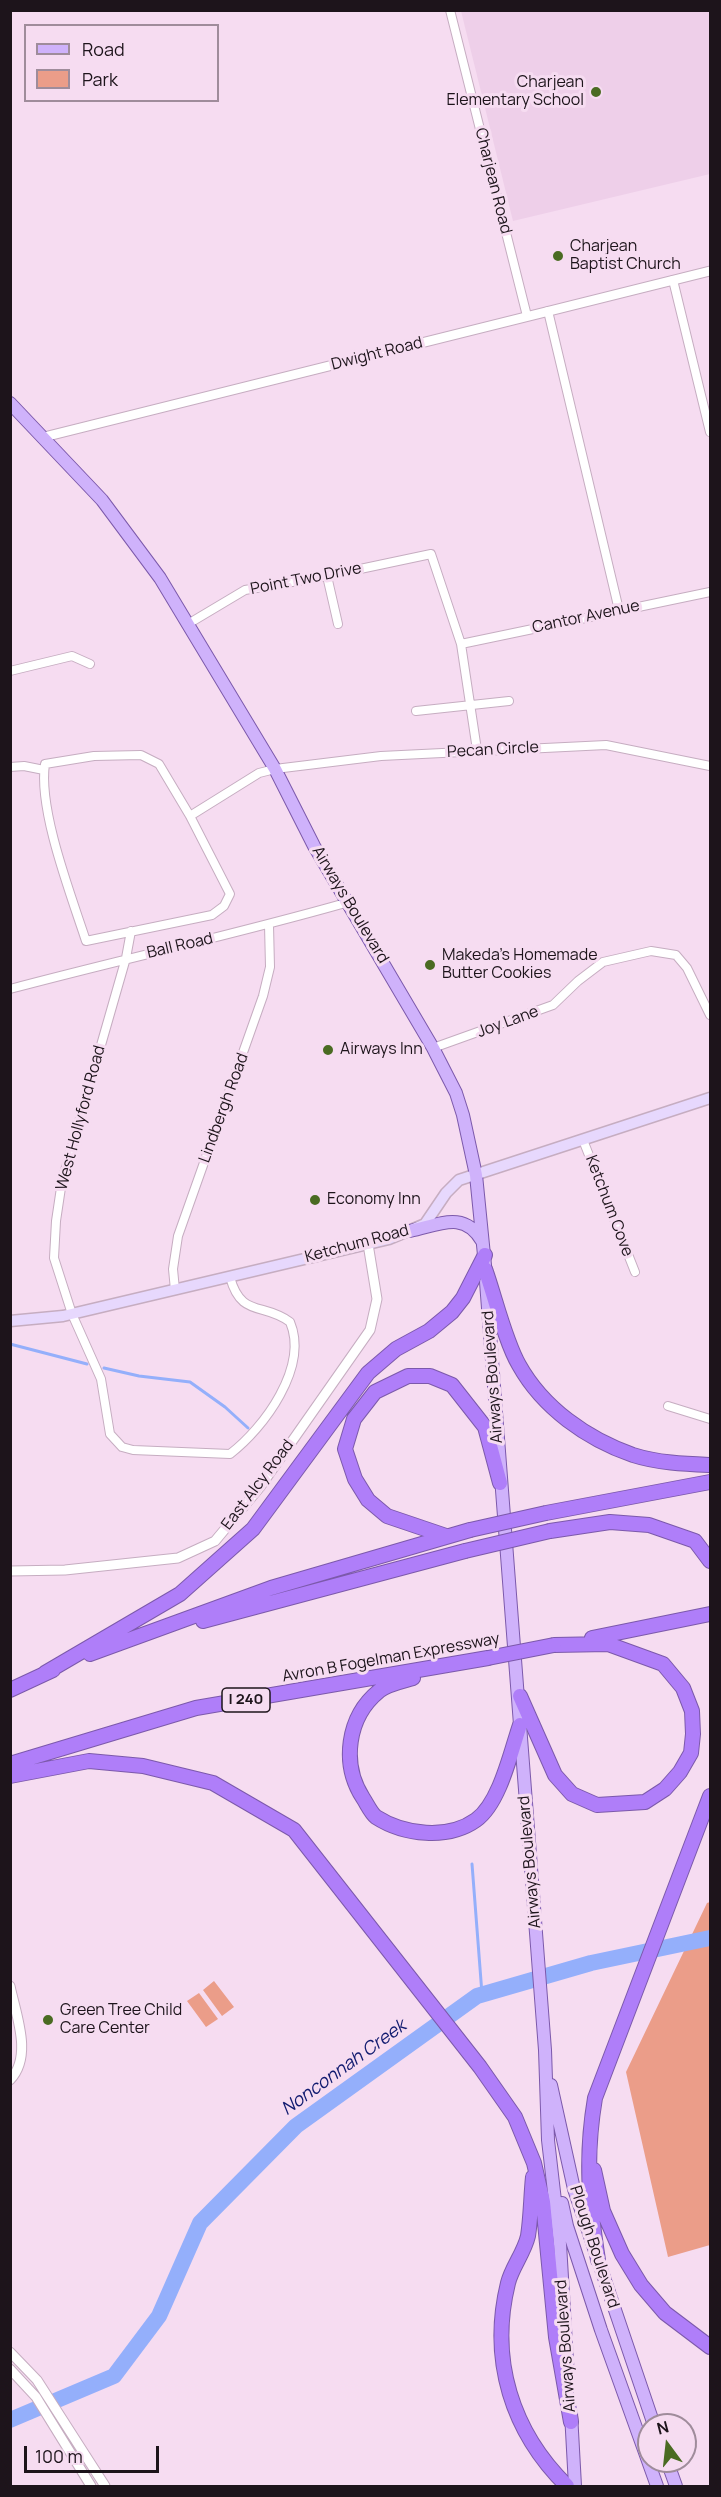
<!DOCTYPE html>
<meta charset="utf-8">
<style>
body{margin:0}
#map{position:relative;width:721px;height:2497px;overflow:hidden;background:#f6dcf1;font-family:Manrope,sans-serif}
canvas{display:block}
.frame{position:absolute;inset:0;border:12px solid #1d141b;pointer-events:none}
.legend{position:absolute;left:24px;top:24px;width:195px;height:78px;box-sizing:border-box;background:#f6dcf1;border:2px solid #9f8c9b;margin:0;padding:8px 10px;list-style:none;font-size:18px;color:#1d141b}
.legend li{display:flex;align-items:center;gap:12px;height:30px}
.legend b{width:30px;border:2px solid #9f8c9b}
.north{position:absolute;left:637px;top:2413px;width:60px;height:60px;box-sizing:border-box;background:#f6dcf1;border:2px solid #9f8c9b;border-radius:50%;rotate:345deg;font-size:16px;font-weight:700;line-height:24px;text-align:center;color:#1d141b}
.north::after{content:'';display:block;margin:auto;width:21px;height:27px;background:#4a6b22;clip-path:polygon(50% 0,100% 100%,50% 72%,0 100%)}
.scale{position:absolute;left:24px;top:2446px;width:135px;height:27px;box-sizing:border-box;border:3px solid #1d141b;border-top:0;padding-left:8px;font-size:18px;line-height:21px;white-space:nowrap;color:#1d141b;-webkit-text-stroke:4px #f6dcf1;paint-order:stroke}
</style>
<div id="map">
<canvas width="721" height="2497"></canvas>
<div class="frame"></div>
<ul class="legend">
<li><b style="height:8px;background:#cfb2fb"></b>Road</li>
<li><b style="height:16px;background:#eb9d89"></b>Park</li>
</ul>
<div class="north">N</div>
<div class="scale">100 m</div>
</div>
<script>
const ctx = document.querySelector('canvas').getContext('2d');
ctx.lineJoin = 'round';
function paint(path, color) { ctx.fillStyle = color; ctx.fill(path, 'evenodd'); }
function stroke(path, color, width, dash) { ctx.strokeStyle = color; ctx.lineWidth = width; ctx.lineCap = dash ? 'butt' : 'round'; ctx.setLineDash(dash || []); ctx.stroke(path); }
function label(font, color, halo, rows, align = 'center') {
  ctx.font = font + ' Manrope,sans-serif'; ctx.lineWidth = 6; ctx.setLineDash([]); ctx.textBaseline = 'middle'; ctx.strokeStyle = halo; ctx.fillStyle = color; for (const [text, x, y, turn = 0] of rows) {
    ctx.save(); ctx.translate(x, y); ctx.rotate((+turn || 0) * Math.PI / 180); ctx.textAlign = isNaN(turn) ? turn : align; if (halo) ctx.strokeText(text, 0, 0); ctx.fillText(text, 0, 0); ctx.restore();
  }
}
paint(new Path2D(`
 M 461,11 L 710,11 L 710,174 L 513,221 Z`), '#eecfe9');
paint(new Path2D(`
 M 710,1902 L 710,2245 L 668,2257 L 626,2072 L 707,1903 Z
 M 214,1981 L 234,2007 L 222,2016 L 203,1990 Z
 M 199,1993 L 218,2019 L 206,2027 L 187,2001 Z`), '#eb9d89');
stroke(new Path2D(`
 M 10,1344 L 87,1364
 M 104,1368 L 139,1376 L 190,1382 L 225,1407 L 248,1428
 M 472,1864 L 482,1994`), '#94affb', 3);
stroke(new Path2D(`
 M 10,2420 L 114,2376 L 159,2316 L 200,2223 L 296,2126 L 477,1996 L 591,1963 L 710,1938`), '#94affb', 16);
const minor = new Path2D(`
 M 450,10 L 527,316
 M 673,280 L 710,432
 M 548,311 L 619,610
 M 327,576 L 338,624
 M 188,624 L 245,590 L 327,576 L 431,554 L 461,644 L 477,750
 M 461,644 L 710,592
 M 10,671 L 72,656 L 90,664
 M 416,711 L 509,701
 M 141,755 L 159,764 L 190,816 L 230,894 L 224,906 L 212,915 L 86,941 C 71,895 38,810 45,764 L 94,756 Z
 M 10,767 L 24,766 L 44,770
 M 190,816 L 259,773 L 275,769 L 381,756 L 606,745 L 710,766
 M 131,931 L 126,958 L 62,1181 L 56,1221 L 54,1258 L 72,1314 L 101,1379 L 110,1434 L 122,1447 L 133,1450 L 230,1454 C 264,1428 309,1367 290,1322 C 263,1302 241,1318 230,1277
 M 10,989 C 123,959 237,934 349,902
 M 433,1048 L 553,1005 L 578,981 L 603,962 L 651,951 L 676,955 L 687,968 L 710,1015
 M 583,1140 L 635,1272
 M 175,1290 L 173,1269 L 178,1236 L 263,996 L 270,967 L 269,925
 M 668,1406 L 710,1419`);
const tertiary = new Path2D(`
 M 44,437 L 710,271
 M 10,1571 L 65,1570 L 178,1558 L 215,1541 L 260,1487 L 370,1330 L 377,1299 L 368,1244
 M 10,1986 C 16,2015 33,2056 10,2080
 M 10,2352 L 37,2380 L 105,2486
 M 10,2369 L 36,2397 L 91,2486`);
const secondary = new Path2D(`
 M 10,1321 L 63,1316 L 389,1239 L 425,1224 L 446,1193 L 459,1180 L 710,1098`);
const primary = new Path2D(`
 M 10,403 L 102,500 L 160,578 L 275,769 L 314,846 L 433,1048 L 456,1093 L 463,1115 L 476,1175 L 485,1265
 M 410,1231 C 439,1225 464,1210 482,1241
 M 486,1282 L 545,2050 L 548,2140 L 560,2244 L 568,2378
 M 551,2085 L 574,2189 L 654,2425
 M 562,2203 L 567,2226 L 601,2330 L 657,2486
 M 571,2413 L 575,2486
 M 667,2461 L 676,2486`);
const motorway = new Path2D(`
 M 485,1269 C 495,1297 505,1341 519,1365 C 543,1408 587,1439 633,1455 C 658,1463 685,1464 710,1465
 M 546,1513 L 710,1482
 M 550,1531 L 610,1522 L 649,1525 L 695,1541 L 710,1561
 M 446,1536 L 387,1516 L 368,1500 L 355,1479 L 345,1449 L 354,1419 L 375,1392 L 408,1376 L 430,1376 L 452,1385 L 485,1427 L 500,1483
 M 203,1621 L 465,1551
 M 592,1638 L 710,1614
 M 90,1654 L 271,1588 L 470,1530
 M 45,1673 L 180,1594 L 253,1529 L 368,1373 L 396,1349 L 429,1331 L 452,1312 L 463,1298 L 485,1255
 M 413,1678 C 403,1681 387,1684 379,1691 C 347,1717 341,1764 363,1798 C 367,1804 371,1813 376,1817 C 404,1835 448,1840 476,1820 C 500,1803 511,1751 520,1725
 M 10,1690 L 53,1670
 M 520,1696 L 555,1775 L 572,1794 L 597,1805 L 645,1802 L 665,1789 L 680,1772 L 691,1753 L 693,1734 L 692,1711 L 683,1688 L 663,1664 L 608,1644 L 554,1645
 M 10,1764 L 196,1708 L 488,1658
 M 10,1776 L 89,1761 L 143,1766 L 213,1783 L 294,1830 L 480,2067 L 515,2117 L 534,2163 L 543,2202 L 556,2337 L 571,2422
 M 594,2170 L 603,2211 L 622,2254 L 641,2285 L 665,2313 L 710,2347
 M 533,2177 C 531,2196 531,2217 528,2236 C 524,2253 512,2267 508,2283 C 489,2360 512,2432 567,2486
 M 598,2260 C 589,2202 585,2157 595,2098 L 710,1796`);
stroke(minor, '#c6adc1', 10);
stroke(tertiary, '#c6adc1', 11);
stroke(secondary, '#c6adc1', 13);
stroke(primary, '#7c59ab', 14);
stroke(motorway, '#7c59ab', 16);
stroke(minor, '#fff', 8);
stroke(tertiary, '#fff', 9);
stroke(secondary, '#e7d8fd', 10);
stroke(primary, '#cfb2fb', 12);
stroke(motorway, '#af7ef9', 14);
const motorwayBridge = new Path2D(`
 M 470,1530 L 546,1513
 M 465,1551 L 550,1531
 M 488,1658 L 554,1645`);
stroke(motorwayBridge, '#7c59ab', 16, []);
stroke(motorwayBridge, '#af7ef9', 14);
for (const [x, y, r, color] of [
 [596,92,6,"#4a6b22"],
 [558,256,6,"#4a6b22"],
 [430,965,6,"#4a6b22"],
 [328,1050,6,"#4a6b22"],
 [315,1200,6,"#4a6b22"],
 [48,2020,6,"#4a6b22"]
]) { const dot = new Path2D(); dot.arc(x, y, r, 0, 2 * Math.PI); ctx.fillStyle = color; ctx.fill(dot); stroke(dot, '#f6dcf1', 2); }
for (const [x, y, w] of [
 [246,1700,48]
]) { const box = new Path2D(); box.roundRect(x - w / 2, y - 12, w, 24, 4.5); ctx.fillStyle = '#f6dcf1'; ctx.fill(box); stroke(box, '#1d141b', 1.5); }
label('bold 15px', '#1d141b', null, [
 ["I 240",246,1700]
]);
label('16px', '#1d141b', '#f6dcf1', [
 ["Charjean",584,83,"right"],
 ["Elementary School",584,101,"right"],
 ["Charjean",570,247],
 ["Baptist Church",570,265],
 ["Makeda’s Homemade",442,956],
 ["Butter Cookies",442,974],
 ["Airways Inn",340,1050],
 ["Economy Inn",327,1200],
 ["Green Tree Child",60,2011],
 ["Care Center",60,2029]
], 'left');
label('16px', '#1d141b', '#f6dcf1', [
 ["Charjean Road",493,181,76],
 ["Dwight Road",377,354,-14],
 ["Point Two Drive",306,579,-11],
 ["Cantor Avenue",586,617,-12],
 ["Pecan Circle",493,750,-3],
 ["Airways Boulevard",350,905,59],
 ["Ball Road",180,946,-13],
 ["Joy Lane",508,1022,-20],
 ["Lindbergh Road",224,1108,-70],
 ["West Hollyford Road",81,1118,-75],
 ["Ketchum Cove",609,1206,69],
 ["Ketchum Road",357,1244,-15],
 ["Airways Boulevard",493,1377,-94],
 ["East Alcy Road",258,1485,-53],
 ["Avron B Fogelman Expressway",391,1658,-10],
 ["Airways Boulevard",530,1862,-95],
 ["Plough Boulevard",594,2247,72],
 ["Airways Boulevard",566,2346,-94]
]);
label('italic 18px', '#101a6f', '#f6dcf1', [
 ["Nonconnah Creek",344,2068,-36]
]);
</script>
